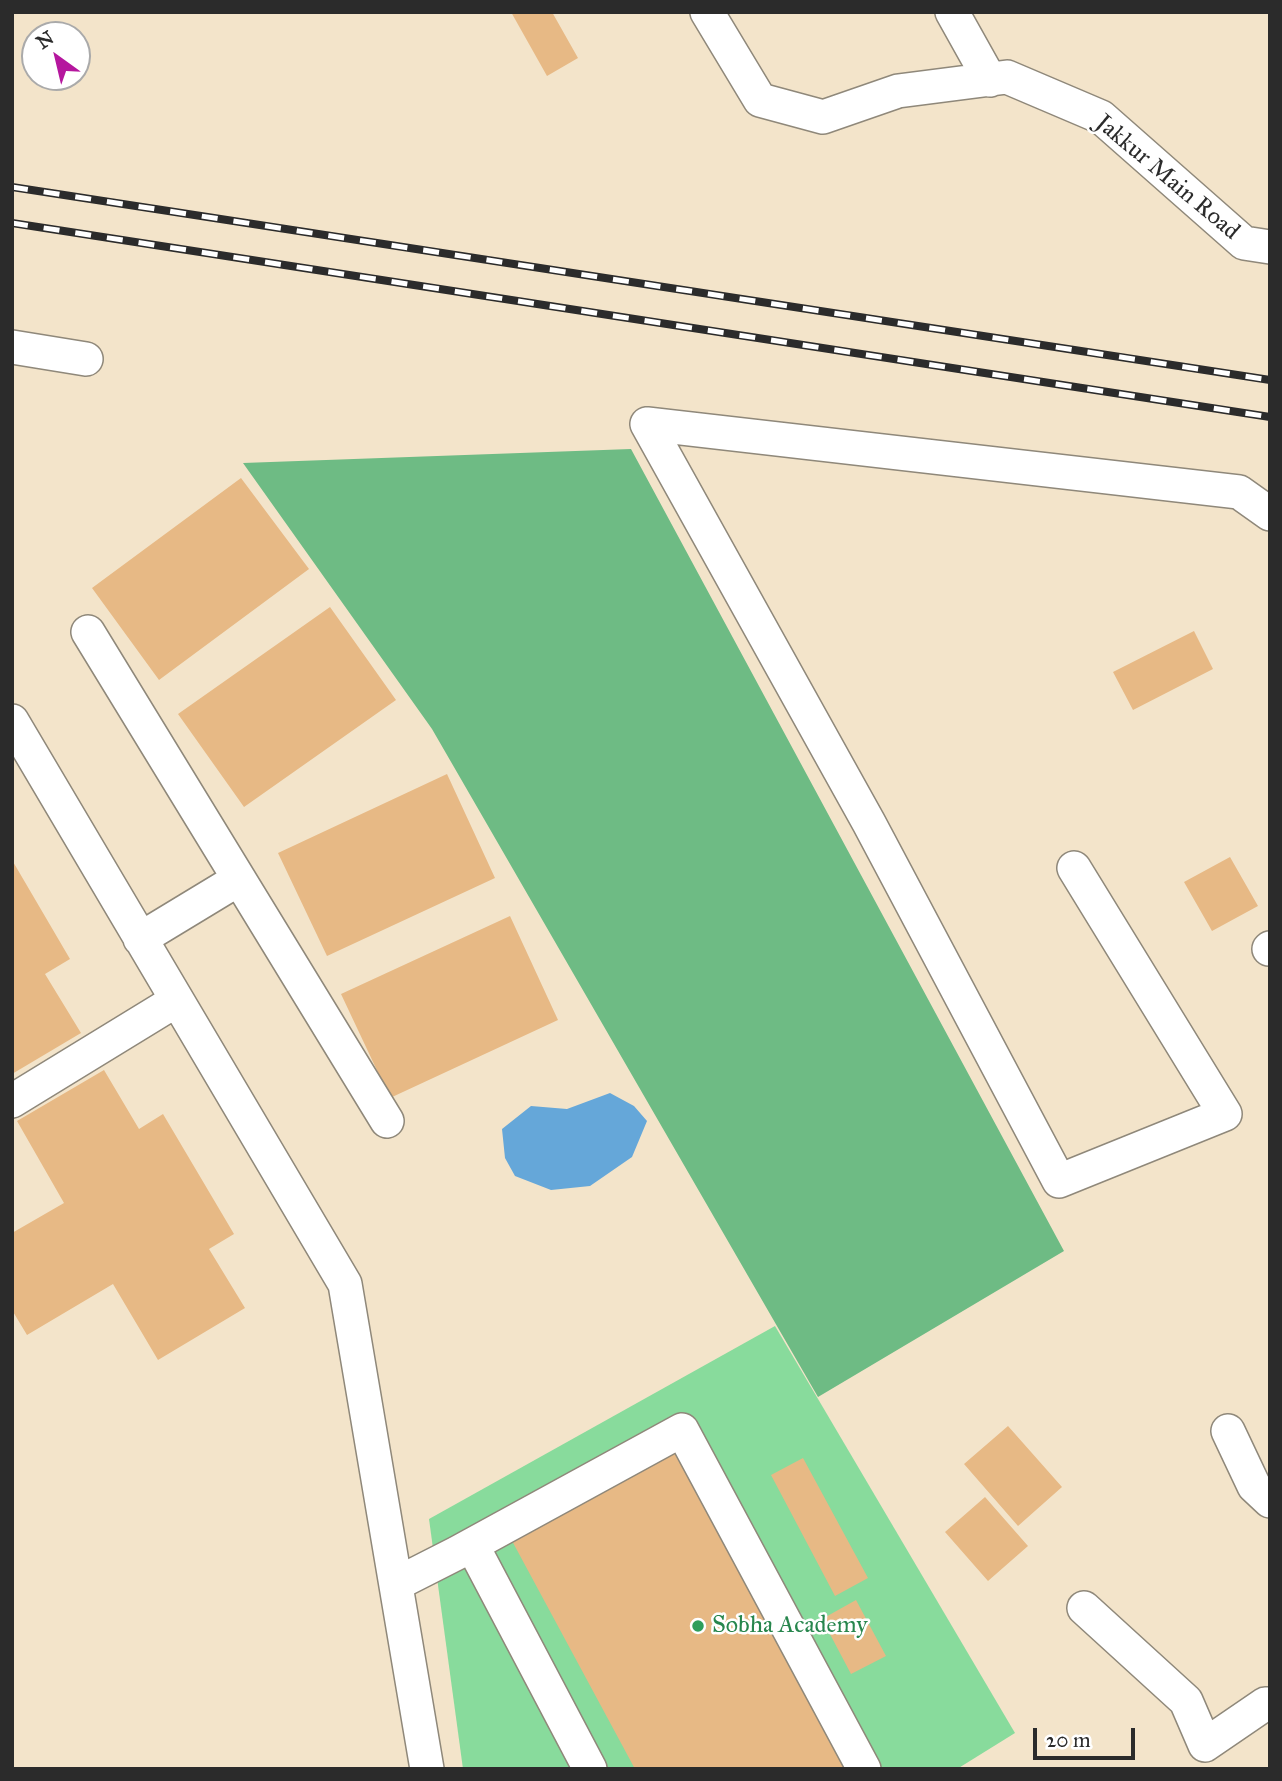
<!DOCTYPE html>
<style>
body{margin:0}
#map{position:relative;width:1282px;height:1781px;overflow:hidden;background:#f3e4ca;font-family:"IM FELL Great Primer",serif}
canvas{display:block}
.frame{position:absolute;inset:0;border:14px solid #2b2b2b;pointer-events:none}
.north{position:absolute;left:21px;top:21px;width:70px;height:70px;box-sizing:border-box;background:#fff;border:2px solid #aaa;border-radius:50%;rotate:326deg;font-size:19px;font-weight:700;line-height:28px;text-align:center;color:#2b2b2b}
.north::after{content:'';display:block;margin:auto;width:24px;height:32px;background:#b5179e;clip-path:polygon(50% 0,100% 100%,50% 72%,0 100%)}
.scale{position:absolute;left:1033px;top:1728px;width:102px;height:32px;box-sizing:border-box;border:4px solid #2b2b2b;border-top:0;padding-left:9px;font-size:21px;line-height:24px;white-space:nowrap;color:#2b2b2b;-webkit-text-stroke:5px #fff;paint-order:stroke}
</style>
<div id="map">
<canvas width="1282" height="1781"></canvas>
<div class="frame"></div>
<div class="north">N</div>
<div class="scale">20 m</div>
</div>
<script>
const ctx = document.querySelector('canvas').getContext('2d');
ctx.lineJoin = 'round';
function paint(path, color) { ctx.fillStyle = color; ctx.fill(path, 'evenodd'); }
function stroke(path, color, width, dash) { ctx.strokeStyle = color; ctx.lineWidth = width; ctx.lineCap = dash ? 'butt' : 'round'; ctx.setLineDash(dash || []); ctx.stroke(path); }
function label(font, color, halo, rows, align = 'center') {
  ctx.font = font + ' "IM FELL Great Primer",serif'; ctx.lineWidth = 5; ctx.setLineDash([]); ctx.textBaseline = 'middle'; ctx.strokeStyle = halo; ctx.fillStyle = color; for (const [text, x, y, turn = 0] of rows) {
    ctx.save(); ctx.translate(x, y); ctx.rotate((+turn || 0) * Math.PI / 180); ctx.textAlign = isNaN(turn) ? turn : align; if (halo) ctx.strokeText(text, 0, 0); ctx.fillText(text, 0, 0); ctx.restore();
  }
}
paint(new Path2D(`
 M 775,1326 L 1015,1733 L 957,1769 L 463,1769 L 429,1519 Z`), '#88db9c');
paint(new Path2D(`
 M 631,449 L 1064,1251 L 818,1397 L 432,729 L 243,463 Z`), '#6ebb84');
paint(new Path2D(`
 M 610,1093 L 634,1106 L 647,1121 L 632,1157 L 590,1186 L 551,1190 L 515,1176 L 505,1158 L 502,1129 L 531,1106 L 567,1109 Z`), '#65a7d9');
paint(new Path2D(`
 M 511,12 L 552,12 L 578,58 L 547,76 Z
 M 241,478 L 309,569 L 159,680 L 92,588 Z
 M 330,607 L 396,700 L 244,807 L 178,714 Z
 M 1194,631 L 1213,669 L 1133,710 L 1113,672 Z
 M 447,774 L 495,878 L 327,956 L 278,853 Z
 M 1230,857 L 1258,906 L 1212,931 L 1184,882 Z
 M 12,860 L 70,959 L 45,974 L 81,1033 L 12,1074 Z
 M 510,916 L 558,1020 L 390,1098 L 341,994 Z
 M 104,1070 L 139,1129 L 163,1114 L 234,1234 L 209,1249 L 245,1308 L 158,1360 L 113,1284 L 27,1335 L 12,1310 L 12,1233 L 64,1203 L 17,1121 Z
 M 1008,1426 L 1062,1487 L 1018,1526 L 964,1464 Z
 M 683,1447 L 855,1769 L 635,1769 L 511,1539 Z
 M 803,1458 L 868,1578 L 835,1596 L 771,1475 Z
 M 985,1497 L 1028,1546 L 988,1581 L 945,1532 Z
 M 856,1600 L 886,1656 L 851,1674 L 822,1619 Z`), '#e7b985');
const minor = new Path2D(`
 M 707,12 L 760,100 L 823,117 L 898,91 L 1007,77 L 1101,117 L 1244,243 L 1270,247
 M 952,12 L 990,80
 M 12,347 L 86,359
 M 647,424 L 869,823 L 1059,1181 L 1225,1114 L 1074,868
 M 647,424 L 1239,492 L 1270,514
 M 88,632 L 387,1121
 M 12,721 L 345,1284 L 427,1769
 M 140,939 L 239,879
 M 1269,949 L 1270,948
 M 12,1101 L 177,1000
 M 1228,1431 L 1254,1486 L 1270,1501
 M 472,1545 L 590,1769
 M 396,1584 L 457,1553 L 682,1430 L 864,1769
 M 1084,1608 L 1186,1701 L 1205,1745 L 1265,1704 L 1270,1704`);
stroke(minor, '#8f887a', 36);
stroke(minor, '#fff', 33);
const rail = new Path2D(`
 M 12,187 L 1270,380
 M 12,223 L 1270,417`);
stroke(rail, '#2b2b2b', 8);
stroke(rail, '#fff', 5, [16]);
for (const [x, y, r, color] of [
 [698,1626,7,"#2e9e5b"]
]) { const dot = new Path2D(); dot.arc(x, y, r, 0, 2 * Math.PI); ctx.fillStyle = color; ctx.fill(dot); stroke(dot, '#fff', 2.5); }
label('24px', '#2b2b2b', '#fff', [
 ["Jakkur Main Road",1167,178,40]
]);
label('24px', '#27864d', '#fff', [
 ["Sobha Academy",712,1626]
], 'left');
</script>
